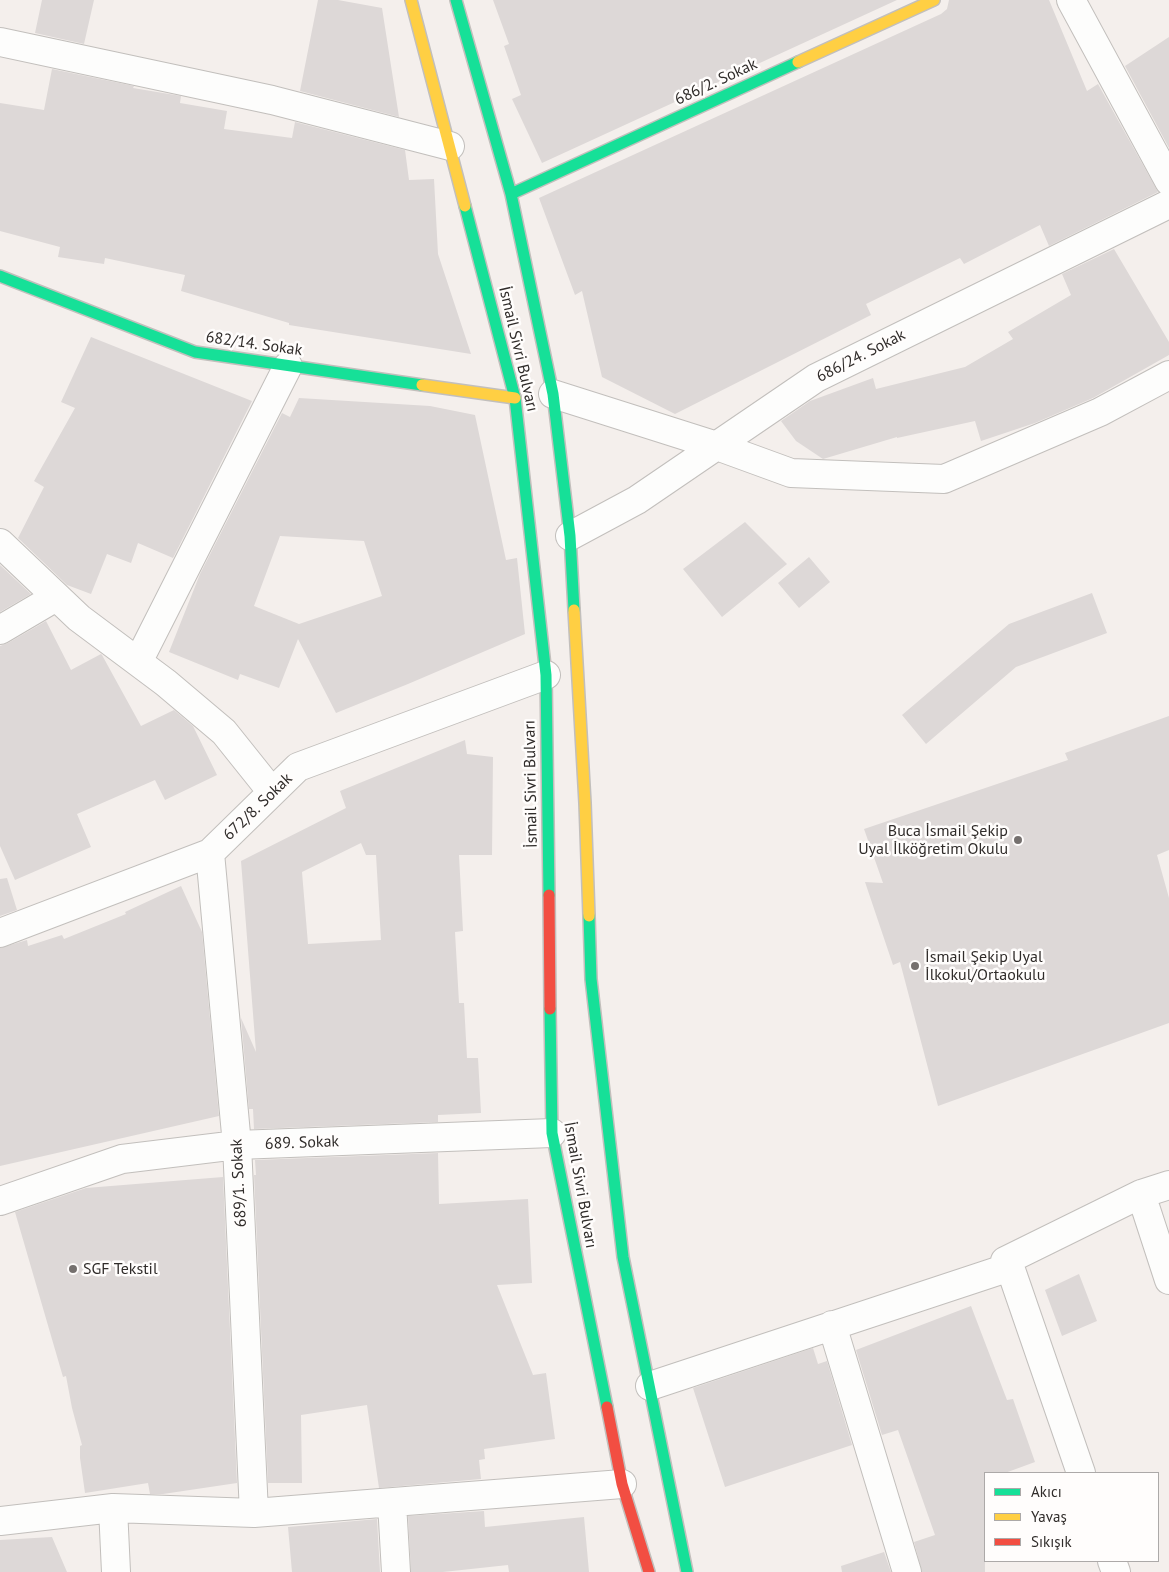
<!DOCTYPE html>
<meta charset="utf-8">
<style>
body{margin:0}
#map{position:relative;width:1169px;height:1572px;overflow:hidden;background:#f4efec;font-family:"PT Sans",sans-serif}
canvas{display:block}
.legend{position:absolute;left:984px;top:1472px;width:175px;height:90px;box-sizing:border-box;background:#fffdfc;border:1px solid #aca9a8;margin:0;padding:6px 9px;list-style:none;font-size:15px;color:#302c2a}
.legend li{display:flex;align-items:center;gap:10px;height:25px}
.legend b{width:25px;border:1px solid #aca9a8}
</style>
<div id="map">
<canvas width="1169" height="1572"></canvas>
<ul class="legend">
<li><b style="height:6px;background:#16e098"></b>Akıcı</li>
<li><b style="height:6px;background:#ffcf43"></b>Yavaş</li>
<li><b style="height:6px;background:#f24e42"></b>Sıkışık</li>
</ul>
</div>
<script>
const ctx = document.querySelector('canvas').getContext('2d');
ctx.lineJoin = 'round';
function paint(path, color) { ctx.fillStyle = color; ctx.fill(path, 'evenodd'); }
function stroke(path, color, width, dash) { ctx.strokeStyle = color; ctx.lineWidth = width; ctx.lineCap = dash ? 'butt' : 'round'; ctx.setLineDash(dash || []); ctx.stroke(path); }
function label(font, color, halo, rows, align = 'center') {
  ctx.font = font + ' "PT Sans",sans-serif'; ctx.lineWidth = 5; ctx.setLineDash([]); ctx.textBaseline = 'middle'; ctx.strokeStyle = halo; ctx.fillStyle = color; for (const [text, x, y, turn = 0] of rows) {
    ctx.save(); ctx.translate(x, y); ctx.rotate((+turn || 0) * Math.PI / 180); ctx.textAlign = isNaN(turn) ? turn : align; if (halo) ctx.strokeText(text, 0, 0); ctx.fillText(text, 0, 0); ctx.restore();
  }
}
paint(new Path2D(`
 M 42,0 L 94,0 L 84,44 L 35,33 Z
 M 318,0 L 338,0 L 382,8 L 399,117 L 300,91 Z
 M 493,0 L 897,0 L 542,163 L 512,99 L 521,95 L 504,46 L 509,44 Z
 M 949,0 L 1049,0 L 1087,91 L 1098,84 L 1158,192 L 1049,246 L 1040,225 L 964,264 L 960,258 L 866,304 L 871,315 L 675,414 L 602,377 L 582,291 L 575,295 L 539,198 L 941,14 L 947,9 Z
 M 1169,37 L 1169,148 L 1125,66 Z
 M 52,69 L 134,86 L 133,88 L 181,96 L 180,103 L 227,111 L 224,129 L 292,138 L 295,122 L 405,150 L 409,180 L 434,179 L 438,254 L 471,354 L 289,325 L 289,323 L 181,291 L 185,275 L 105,258 L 104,264 L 58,257 L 60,247 L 0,231 L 0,103 L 44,110 Z
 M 1114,249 L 1169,342 L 1169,355 L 1093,398 L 1035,423 L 981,441 L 975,421 L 897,438 L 897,437 L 823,459 L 796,441 L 781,421 L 810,401 L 873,378 L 876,389 L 965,367 L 1013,339 L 1008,332 L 1071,295 L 1062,274 Z
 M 91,337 L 252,401 L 173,558 L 138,543 L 131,563 L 107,554 L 91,594 L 67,585 L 18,538 L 44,487 L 34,481 L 75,408 L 61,402 Z
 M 299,398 L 430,406 L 475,415 L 506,560 L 517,558 L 525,634 L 408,684 L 336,713 L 298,639 L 279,688 L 240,674 L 238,680 L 169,652 L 200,574 L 282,413 L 290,417 ZM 280,536 L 364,541 L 382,596 L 299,624 L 254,606 Z
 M 745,522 L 787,564 L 722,617 L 683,569 Z
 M 809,557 L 830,582 L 799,608 L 778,583 Z
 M 0,565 L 31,594 L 0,612 Z
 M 1092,593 L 1107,633 L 1016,667 L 926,744 L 902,715 L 1009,624 Z
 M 46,621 L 71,670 L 101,654 L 102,655 L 141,726 L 174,710 L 193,726 L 217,775 L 165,800 L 155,780 L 77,814 L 91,847 L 15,880 L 0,846 L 0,646 L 8,643 Z
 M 1169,716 L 1169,850 L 1157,855 L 1169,898 L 1169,1023 L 938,1106 L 900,962 L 893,965 L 865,882 L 883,883 L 864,829 L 1068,760 L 1065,753 Z
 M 465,740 L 467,754 L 493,757 L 492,855 L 459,855 L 463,931 L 455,932 L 459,1003 L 464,1003 L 467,1058 L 478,1058 L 481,1113 L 438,1115 L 438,1122 L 254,1129 L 253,1109 L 249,1109 L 241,1018 L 256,1052 L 241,861 L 346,808 L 340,791 ZM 361,843 L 366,855 L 376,855 L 381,940 L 308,944 L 302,872 Z
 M 7,878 L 17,910 L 0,916 L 0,879 Z
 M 181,886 L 202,932 L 219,1116 L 0,1166 L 0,948 L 27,940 L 28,946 L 62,935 L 64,939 L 126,914 L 125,912 Z
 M 438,1153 L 439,1204 L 528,1199 L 532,1283 L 497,1285 L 533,1375 L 546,1373 L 555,1439 L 484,1449 L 485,1459 L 479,1460 L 481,1479 L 379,1488 L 367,1405 L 301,1415 L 302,1483 L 268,1483 L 254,1175 L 256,1175 L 255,1160 Z
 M 223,1177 L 237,1483 L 163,1494 L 150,1494 L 148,1483 L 85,1493 L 80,1458 L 80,1446 L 82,1445 L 72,1408 L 66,1376 L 63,1377 L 15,1212 L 86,1188 Z
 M 1079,1274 L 1097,1321 L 1062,1336 L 1045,1290 Z
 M 971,1306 L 1007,1400 L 1013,1399 L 1035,1462 L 1005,1473 L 985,1473 L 985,1572 L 922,1572 L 914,1542 L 935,1535 L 898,1430 L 882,1435 L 856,1350 Z
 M 813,1348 L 818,1364 L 827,1361 L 852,1445 L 725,1487 L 693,1388 Z
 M 484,1511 L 485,1527 L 584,1517 L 589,1572 L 509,1572 L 508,1565 L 443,1572 L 411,1572 L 408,1516 Z
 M 377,1519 L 380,1572 L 292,1572 L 288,1527 Z
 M 52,1537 L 67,1572 L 0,1572 L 0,1540 Z
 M 884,1552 L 891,1572 L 842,1572 L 841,1566 Z`), '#ddd8d7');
const street = new Path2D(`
 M 1071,0 L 1169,181
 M 0,42 L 272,100 L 450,146
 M 553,394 L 717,446 L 791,473 L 944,479 L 1100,412 L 1169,375
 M 570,536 L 637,500 L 816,378 L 1169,204
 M 0,543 L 79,618 L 166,683 L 224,732 L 272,792
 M 0,630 L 56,597
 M 138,662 L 288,366
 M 210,853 L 237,1145 L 254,1513
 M 0,933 L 210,853 L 298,767 L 546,675
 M 1169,1185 L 1141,1194 L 1169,1280
 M 0,1201 L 122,1159 L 237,1145 L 552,1133
 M 832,1325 L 907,1572
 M 650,1386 L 1010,1267
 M 1081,1473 L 1010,1267 L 1005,1261 L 1141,1194
 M 392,1503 L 396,1572
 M 113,1508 L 116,1572
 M 0,1521 L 113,1508 L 254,1513 L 622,1484
 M 1112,1561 L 1116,1572`);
const fast = new Path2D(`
 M 456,0 L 511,194 L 553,394 L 570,536 L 574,610
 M 511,194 L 798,62
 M 465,206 L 515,398 L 546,675 L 549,895
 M 0,276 L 195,352 L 422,385
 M 589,916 L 591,979 L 623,1257 L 687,1572
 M 550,1009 L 552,1133 L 607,1407`);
const slow = new Path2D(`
 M 411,0 L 465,206
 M 798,62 L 934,0
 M 422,385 L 515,398
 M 574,610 L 585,803 L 589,916`);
const jam = new Path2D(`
 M 549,895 L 550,1009
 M 607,1407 L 622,1484 L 649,1572`);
stroke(street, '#c2bfbc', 30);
stroke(fast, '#c2bfbc', 14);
stroke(slow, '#c2bfbc', 14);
stroke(jam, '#c2bfbc', 14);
stroke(street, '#fdfdfc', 28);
stroke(fast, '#16e098', 11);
stroke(slow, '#ffcf43', 11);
stroke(jam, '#f24e42', 11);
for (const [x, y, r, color] of [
 [1018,840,5,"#75706e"],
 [915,966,5,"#75706e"],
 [73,1269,5,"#75706e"]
]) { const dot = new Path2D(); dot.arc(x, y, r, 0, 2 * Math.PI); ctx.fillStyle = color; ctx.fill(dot); stroke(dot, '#fffdfc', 2); }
label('16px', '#302c2a', '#fffdfc', [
 ["686/2. Sokak",716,82,-25],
 ["682/14. Sokak",254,344,8],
 ["İsmail Sivri Bulvarı",518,349,77],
 ["686/24. Sokak",861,356,-27],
 ["İsmail Sivri Bulvarı",531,784,-91],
 ["672/8. Sokak",258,807,-44],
 ["689. Sokak",302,1143,-2],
 ["689/1. Sokak",239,1183,-93],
 ["İsmail Sivri Bulvarı",580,1185,80]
]);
label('16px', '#302c2a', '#fffdfc', [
 ["Buca İsmail Şekip",1008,831,"right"],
 ["Uyal İlköğretim Okulu",1008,849,"right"],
 ["İsmail Şekip Uyal",925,957],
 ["İlkokul/Ortaokulu",925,975],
 ["SGF Tekstil",83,1269]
], 'left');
</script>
